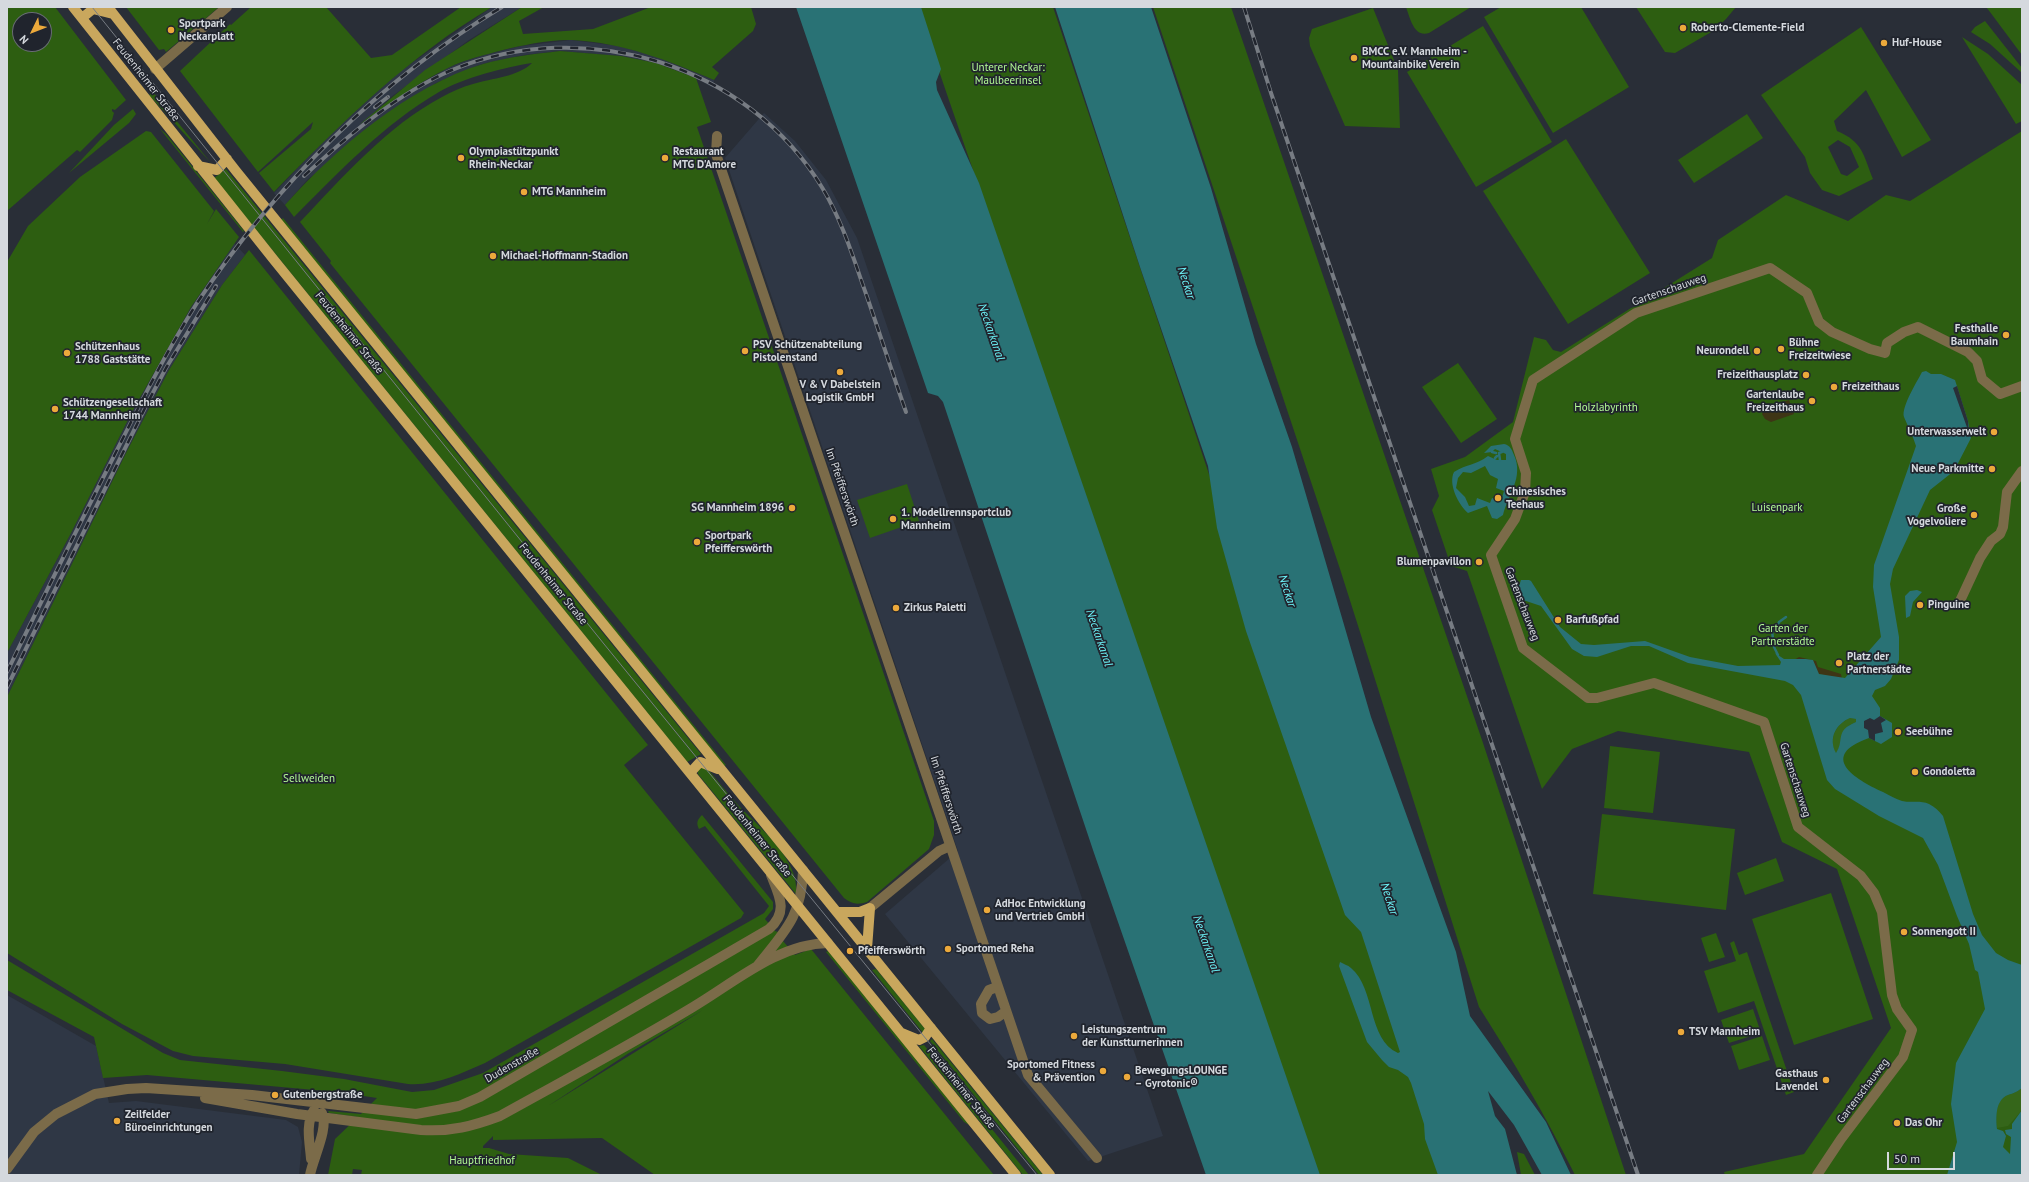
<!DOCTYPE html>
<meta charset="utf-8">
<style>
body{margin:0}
#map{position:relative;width:2029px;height:1182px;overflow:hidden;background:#292e37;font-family:"PT Sans",sans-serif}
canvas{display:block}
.frame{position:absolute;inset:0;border:8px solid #d5d9de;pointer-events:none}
.north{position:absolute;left:12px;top:12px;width:40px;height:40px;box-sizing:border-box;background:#20242d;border:1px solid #686c74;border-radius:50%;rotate:227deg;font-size:11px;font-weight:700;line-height:16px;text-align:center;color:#d5d9de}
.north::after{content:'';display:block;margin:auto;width:14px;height:18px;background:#eca93b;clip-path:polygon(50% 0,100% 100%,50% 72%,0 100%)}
.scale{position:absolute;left:1887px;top:1152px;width:68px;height:18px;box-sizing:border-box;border:2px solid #d5d9de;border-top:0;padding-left:5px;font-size:12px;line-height:14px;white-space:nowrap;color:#d5d9de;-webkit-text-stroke:3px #20242d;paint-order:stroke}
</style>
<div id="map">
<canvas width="2029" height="1182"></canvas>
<div class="frame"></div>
<div class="north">N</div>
<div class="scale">50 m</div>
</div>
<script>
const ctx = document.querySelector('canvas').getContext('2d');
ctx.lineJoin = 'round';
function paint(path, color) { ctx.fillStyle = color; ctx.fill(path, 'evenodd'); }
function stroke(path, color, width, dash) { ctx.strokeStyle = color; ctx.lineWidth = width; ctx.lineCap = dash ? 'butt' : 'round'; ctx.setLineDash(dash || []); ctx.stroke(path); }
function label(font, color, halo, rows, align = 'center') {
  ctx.font = font + ' "PT Sans",sans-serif'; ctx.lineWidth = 3.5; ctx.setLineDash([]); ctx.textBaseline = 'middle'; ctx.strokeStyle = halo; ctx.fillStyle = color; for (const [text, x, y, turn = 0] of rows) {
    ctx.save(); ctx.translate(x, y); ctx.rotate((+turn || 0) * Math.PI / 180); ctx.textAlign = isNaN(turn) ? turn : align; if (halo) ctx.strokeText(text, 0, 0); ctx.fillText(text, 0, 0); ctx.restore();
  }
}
paint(new Path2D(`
 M 492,7 L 522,7 L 469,40 L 391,97 L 365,121 L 421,83 L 449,67 L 480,56 L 521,46 L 571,40 L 619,46 L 659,57 L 714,80 L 713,88 L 696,78 L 656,63 L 620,56 L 560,51 L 524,55 L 482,64 L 436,83 L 308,179 L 285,205 L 274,193 L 329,135 L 399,72 Z
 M 764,113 L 795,141 L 826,180 L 857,238 L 1163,1136 L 1088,1161 L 885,914 L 958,851 L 725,158 Z
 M 234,243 L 245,255 L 222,285 L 169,370 L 126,453 L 7,697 L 7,653 L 70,535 L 133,410 L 191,307 Z
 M 7,995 L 96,1046 L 109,1103 L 136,1101 L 286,1120 L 298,1127 L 302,1142 L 299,1175 L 7,1175 Z`), '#2f3745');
paint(new Path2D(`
 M 7,7 L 55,7 L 126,100 L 115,110 L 112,109 L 112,111 L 114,113 L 112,120 L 80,152 L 77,150 L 7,211 ZM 20,20 L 44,20 L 44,44 L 20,44 Z
 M 126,7 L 219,7 L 166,52 L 164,49 L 159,50 Z
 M 251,7 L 326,7 L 371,58 L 392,55 L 461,7 L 492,7 C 409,56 341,123 274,192 L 259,173 L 311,129 L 313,122 L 258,172 L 180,71 L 230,24 L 231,25 Z
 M 522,7 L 544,7 L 519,21 L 523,34 L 593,29 L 651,7 L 751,7 L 756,24 L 753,31 L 712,67 L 719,73 L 714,80 C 667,60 624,43 572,40 C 551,39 523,45 503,50 C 485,55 466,59 448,68 C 417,83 388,105 359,125 L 425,70 Z
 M 917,7 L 1053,7 L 1443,1175 L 1318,1175 Z
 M 1153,7 L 1231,7 L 1482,740 L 1626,1175 L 1575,1175 C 1546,1117 1514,1062 1479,1007 L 1340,569 Z
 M 1406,7 L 1471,7 L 1429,33 C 1414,38 1410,18 1406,7 Z
 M 1501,7 L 1581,7 L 1629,87 L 1553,133 L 1484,17 Z
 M 1636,7 L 1736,7 L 1726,19 L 1713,31 L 1675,53 L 1665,52 Z
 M 1986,7 L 2022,7 L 2022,55 L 1990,12 Z
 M 1373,8 L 1398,70 L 1400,128 L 1345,126 L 1310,46 L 1309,38 L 1312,29 Z
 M 1985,21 L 2022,68 L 2022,73 L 1990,44 L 1971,32 L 1975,27 Z
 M 1483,26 L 1552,142 L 1476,187 L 1407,72 Z
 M 1861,27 L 1931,140 L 1902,157 L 1866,90 L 1834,121 L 1837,131 C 1863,142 1863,154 1873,179 L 1839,196 L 1822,190 L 1810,173 L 1805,157 L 1761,95 ZM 1838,140 L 1850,147 L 1859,167 L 1847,176 L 1841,174 L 1828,147 Z
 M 1962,37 L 1988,54 L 2022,85 L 2022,121 L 2016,124 Z
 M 560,51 L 621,56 L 656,63 L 696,78 L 711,122 L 697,127 L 934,821 L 934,835 L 929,849 L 867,902 C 857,905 852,904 844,898 L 330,263 L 331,261 L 300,222 C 342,178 387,126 442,97 C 451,92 462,87 473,84 C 492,78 518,77 532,63 C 506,67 462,78 439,92 C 384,124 339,172 294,217 L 285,205 C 335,149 409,86 483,64 C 508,57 534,54 560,51 Z
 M 153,92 L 211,163 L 149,95 Z
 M 133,109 L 136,114 L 129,123 L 69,173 L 114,125 Z
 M 1747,114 L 1763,138 L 1694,183 L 1678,160 Z
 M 160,129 L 166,134 L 244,231 L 243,232 Z
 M 146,131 L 151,132 L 214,211 L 207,224 L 216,209 L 239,237 L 191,307 L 133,410 L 70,535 L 7,653 L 7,262 L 28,226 L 80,177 Z
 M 2022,131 L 2022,1175 L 1725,1175 L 1724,1172 L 1804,1154 L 1891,1028 L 1837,869 L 1782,842 L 1749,752 L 1618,731 L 1572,749 L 1542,789 L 1467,571 L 1451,566 L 1432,510 L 1439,496 L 1431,469 L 1465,457 L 1513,422 L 1534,337 L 1546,340 L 1553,350 L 1561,352 L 1631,308 L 1640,305 L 1640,303 L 1712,258 L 1718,240 L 1786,195 L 1848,221 L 1886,195 L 1910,201 Z
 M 1566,139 L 1650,273 L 1568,324 L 1483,191 Z
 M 226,169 L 701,754 L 687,762 L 214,178 Z
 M 283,218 L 726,765 L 724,766 L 281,220 Z
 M 249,250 L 648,745 L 624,765 L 744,913 L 741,918 L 485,1063 C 460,1074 435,1086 408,1084 L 285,1064 L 193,1056 L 173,1051 L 122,1024 L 7,953 L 7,697 L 126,453 L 169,370 L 222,285 Z
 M 1458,363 L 1497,419 L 1461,443 L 1422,387 Z
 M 907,484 L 919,521 L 870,538 L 857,500 Z
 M 1610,746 L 1660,752 L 1653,813 L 1604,808 Z
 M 702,767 L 706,767 C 717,780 727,793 738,805 C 760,828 800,860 796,894 L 698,774 L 698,769 Z
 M 1602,814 L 1735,829 L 1726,910 L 1593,894 Z
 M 702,815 L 773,902 L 773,909 L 765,919 L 775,931 L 778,932 L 777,934 L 795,955 L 811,949 L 994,1175 L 655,1175 L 602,1138 L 493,1140 L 493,1136 L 483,1146 L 483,1148 L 489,1148 L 509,1154 L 568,1158 L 602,1175 L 361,1175 L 362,1170 L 353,1169 L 352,1175 L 328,1175 L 335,1139 L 358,1117 L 329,1113 L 328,1111 L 361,1114 L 377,1098 L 337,1092 L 147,1075 L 103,1078 L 94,1037 L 7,990 L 7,960 L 163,1053 L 180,1060 L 282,1071 L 344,1079 L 412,1092 L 434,1090 L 483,1073 L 764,913 L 769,906 L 705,826 L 699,829 C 696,823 697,820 702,815 ZM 703,1010 L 548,1106 L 629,1053 Z
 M 1776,858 L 1784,881 L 1745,895 L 1737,873 Z
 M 1831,893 L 1873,1019 L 1794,1045 L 1752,919 Z
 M 1716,933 L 1725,957 L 1709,962 L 1701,938 Z
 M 1734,941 L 1739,955 L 1747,952 L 1794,1092 L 1786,1095 L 1754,1001 L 1718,1013 L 1704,971 L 1736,961 L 1730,943 Z
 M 828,951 L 969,1125 L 964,1122 L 826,952 Z
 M 876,969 L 926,1030 L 924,1034 L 872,970 Z
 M 1753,1009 L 1761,1033 L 1729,1043 L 1721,1020 Z
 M 1762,1036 L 1770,1060 L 1739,1070 L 1731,1046 Z
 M 932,1039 L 1043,1175 L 1039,1175 L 930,1041 Z
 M 924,1045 L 1029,1175 L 1023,1175 L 919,1046 Z
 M 1517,1152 L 1524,1154 L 1535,1175 L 1521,1175 Z`), '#2d5e11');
paint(new Path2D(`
 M 1850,718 L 1857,719 L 1856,722 C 1836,730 1845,740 1836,754 C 1828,739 1836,724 1850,718 Z
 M 2022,1088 L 2022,1110 L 2008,1126 L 1997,1128 C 1996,1117 1995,1100 2008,1095 C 2014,1093 2017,1092 2022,1088 Z`), '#35661a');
paint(new Path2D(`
 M 1789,400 L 1794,414 L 1771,422 L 1765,419 L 1762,414 L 1765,408 Z
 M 1799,657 L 1816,661 L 1818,667 L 1841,674 L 1842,679 L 1819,674 L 1798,659 L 1794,660 Z`), '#3e3515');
paint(new Path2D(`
 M 796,7 L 921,7 L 941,69 L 936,82 L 937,90 L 979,183 L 1320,1175 L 1206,1175 L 1094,853 L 943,402 L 938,396 L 928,393 Z
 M 1055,7 L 1151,7 L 1211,188 L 1256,344 L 1292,447 L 1371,717 L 1456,952 L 1470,1016 L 1546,1122 L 1571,1175 L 1542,1175 L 1514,1125 L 1488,1091 L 1495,1116 L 1505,1129 L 1517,1175 L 1438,1175 L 1425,1139 L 1424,1124 L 1411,1083 L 1408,1077 L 1398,1070 L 1389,1067 L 1382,1060 L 1367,1042 L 1339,966 L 1340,962 C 1343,964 1348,965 1351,968 C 1376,989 1367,1039 1398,1053 L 1400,1052 L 1361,932 L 1345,915 L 1246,631 L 1217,528 L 1208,466 L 1140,267 Z
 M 1926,371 L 1931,374 L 1941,374 L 1955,380 L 1968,421 L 1971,438 L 1954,471 L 1930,490 L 1893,569 L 1890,584 L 1899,637 L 1899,660 L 1891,679 L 1885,686 L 1875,690 L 1872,696 L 1880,708 L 1880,716 L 1892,723 L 1892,737 L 1881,744 L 1869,738 C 1818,756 1854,779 1883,792 C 1889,795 1896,799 1902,801 C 1911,803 1921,800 1929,804 C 1935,807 1939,811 1943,816 L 1973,914 L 1982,935 L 1996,953 L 2008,960 L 2022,965 L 2022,1088 C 2017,1092 2014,1093 2008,1095 C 1995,1100 1996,1118 1997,1129 L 2003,1131 L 2006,1136 L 2003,1147 L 2010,1154 L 2011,1137 L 2006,1134 L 2005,1130 L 2012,1129 L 2012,1124 L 2022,1110 L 2022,1175 L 1947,1175 L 1957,1142 L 1951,1104 L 1956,1063 L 1985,1009 L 1978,972 L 1975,970 L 1969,944 L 1957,916 L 1938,865 L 1923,838 L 1879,816 L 1835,789 L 1827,780 L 1801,695 L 1793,685 L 1785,681 L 1688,663 L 1649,646 L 1631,646 L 1597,657 L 1584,656 L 1572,649 L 1541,606 L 1523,600 L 1518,589 L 1521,580 L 1529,580 L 1531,581 L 1560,627 L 1581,644 L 1594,645 L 1645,641 L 1690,657 L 1738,666 L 1780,665 L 1781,662 L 1775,653 L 1784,659 L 1806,659 L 1813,660 L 1819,674 L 1845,678 L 1881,637 L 1873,587 L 1874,565 L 1916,446 C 1913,436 1908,427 1904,417 C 1901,407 1917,382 1922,372 ZM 1850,718 L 1856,719 L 1856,722 C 1834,731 1845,740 1836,753 C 1828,738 1836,724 1850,718 Z
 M 1504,444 C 1510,445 1512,450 1514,455 C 1524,477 1508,495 1503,515 L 1497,519 L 1492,518 L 1487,506 L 1468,513 C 1458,504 1448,484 1454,472 C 1466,464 1475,466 1488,456 L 1497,460 L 1506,460 L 1506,454 L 1495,449 L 1492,452 L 1484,453 L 1491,446 ZM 1485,466 L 1490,475 L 1498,479 L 1496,488 L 1504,491 L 1501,501 L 1492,498 L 1490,503 L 1477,498 L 1475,505 L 1469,506 L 1465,497 L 1456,488 L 1458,478 L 1463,472 L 1471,473 Z
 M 1917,590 L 1922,592 L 1913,602 L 1910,616 L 1906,618 L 1905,596 L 1910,591 Z`), '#297275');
paint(new Path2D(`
 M 1957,386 L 1968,421 L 1969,433 L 1953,388 Z
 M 1880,716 L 1886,720 L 1881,723 L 1883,732 L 1875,734 L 1875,741 L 1869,738 L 1868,730 L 1864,728 L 1864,721 L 1870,718 L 1874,720 Z`), '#292e37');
stroke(new Path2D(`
 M 1492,452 L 1496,453
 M 1495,458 L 1497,456
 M 1500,460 L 1499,453 L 1502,452
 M 1778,655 L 1774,647 L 1772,631 L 1776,630 L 1779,622 L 1786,617`), '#297275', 2.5);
stroke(new Path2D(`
 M 155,69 L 227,7
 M 717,136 L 716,154 L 1028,1075 L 1097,1158
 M 1960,601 L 1980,558 L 1991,541 L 2000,534 L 2003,527 L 2007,492 L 2022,471
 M 870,908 L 939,851 L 950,846
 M 758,965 C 785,931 802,916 803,870
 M 997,987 L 989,990 L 981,1004 L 982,1013 L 990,1019 L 998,1017 L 1005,1012
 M 205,1098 L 297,1114 L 421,1130 C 451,1132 473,1126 500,1116 C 565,1080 630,1045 693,1007 C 735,982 778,944 828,943
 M 311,1159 C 310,1144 305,1124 314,1110
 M 7,1169 L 34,1132 L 56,1114 L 95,1094 L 127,1089 L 146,1088 L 252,1095 L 416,1114 L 459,1106 L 480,1097 L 769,929 C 789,912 779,895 771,875
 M 310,1175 C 313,1158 329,1128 322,1113
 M 1817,1175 L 1841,1139 L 1903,1057 L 1912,1030 L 1897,1009 L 1892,995 L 1882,912 L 1874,893 L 1861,876 L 1798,827 L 1764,722 L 1654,683 L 1597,698 L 1588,698 L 1523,648 L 1491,555 L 1515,519 L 1525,492 L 1526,473 L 1515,439 L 1533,380 L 1636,313 L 1770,268 L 1807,293 L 1819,322 L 1832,332 L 1870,349 L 1885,353 L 1887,343 L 1904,332 L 1918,327 L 1968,352 L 1977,361 L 1982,379 L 2000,394 L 2022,386`), '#7b6b49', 10);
stroke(new Path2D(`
 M 73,7 L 274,260 L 1016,1175
 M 108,7 L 236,171 L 1050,1175
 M 82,18 L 93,9 L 113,14
 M 198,166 L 217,170 L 227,159
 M 690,773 L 700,762 L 718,769
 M 837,912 L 860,912 L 870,908 L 867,949
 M 902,1033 L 919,1040 L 925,1037 L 931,1028`), '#c9a75d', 10);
stroke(new Path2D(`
 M 92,7 L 604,644 L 1037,1175`), '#777c83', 1);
const rail = new Path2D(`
 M 1244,7 L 1271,93 L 1638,1175
 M 375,107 L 388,97
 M 304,176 C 346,137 398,93 452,70 C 585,15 748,64 823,189 C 842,221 853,257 865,291 C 879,331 892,372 906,412
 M 7,672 C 42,600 78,527 114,456 C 140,404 166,352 197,303 C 276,184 380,80 502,7
 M 7,687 L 148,402 L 166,368 L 216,286`);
stroke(rail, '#777c83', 4);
stroke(rail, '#20242d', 2.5, [8]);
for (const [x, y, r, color] of [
 [1683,28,4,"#eca93b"],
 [171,30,4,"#eca93b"],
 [1884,43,4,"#eca93b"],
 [1354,58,4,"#eca93b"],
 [461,158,4,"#eca93b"],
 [665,158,4,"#eca93b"],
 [524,192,4,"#eca93b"],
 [493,256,4,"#eca93b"],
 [2006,335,4,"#eca93b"],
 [1781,349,4,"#eca93b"],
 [745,351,4,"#eca93b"],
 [1757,351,4,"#eca93b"],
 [67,353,4,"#eca93b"],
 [840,372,4,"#eca93b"],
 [1806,375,4,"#eca93b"],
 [1834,387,4,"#eca93b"],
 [1812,401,4,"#eca93b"],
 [55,409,4,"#eca93b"],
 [1994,432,4,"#eca93b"],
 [1992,469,4,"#eca93b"],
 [1498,498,4,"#eca93b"],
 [792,508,4,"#eca93b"],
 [1974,515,4,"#eca93b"],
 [893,519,4,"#eca93b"],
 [697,542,4,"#eca93b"],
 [1479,562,4,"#eca93b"],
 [1920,605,4,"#eca93b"],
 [896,608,4,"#eca93b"],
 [1558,620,4,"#eca93b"],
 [1839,663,4,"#eca93b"],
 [1898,732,4,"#eca93b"],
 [1915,772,4,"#eca93b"],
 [987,910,4,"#eca93b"],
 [1904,932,4,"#eca93b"],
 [948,949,4,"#eca93b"],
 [850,951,4,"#eca93b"],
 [1681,1032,4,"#eca93b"],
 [1074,1036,4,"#eca93b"],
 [1103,1071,4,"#eca93b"],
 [1127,1077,4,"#eca93b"],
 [1826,1080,4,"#eca93b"],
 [275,1095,4,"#eca93b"],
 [117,1121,4,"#eca93b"],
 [1897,1123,4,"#eca93b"]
]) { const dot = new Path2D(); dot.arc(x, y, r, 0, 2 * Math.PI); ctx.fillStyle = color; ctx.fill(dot); stroke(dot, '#20242d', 1.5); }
label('bold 11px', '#d5d9de', '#20242d', [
 ["Sportpark",179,24],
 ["Neckarplatt",179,37],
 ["Roberto-Clemente-Field",1691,28],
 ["Huf-House",1892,43],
 ["BMCC e.V. Mannheim -",1362,52],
 ["Mountainbike Verein",1362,65],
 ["Olympiastützpunkt",469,152],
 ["Rhein-Neckar",469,165],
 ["Restaurant",673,152],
 ["MTG D'Amore",673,165],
 ["MTG Mannheim",532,192],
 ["Michael-Hoffmann-Stadion",501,256],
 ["Festhalle",1998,329,"right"],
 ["Baumhain",1998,342,"right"],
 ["Bühne",1789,343],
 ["Freizeitwiese",1789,356],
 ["PSV Schützenabteilung",753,345],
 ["Pistolenstand",753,358],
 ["Schützenhaus",75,347],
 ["1788 Gaststätte",75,360],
 ["Neurondell",1749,351,"right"],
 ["Freizeithausplatz",1798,375,"right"],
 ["V & V Dabelstein",840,385,"center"],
 ["Logistik GmbH",840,398,"center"],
 ["Freizeithaus",1842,387],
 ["Gartenlaube",1804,395,"right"],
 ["Freizeithaus",1804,408,"right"],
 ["Schützengesellschaft",63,403],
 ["1744 Mannheim",63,416],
 ["Unterwasserwelt",1986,432,"right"],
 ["Neue Parkmitte",1984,469,"right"],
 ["Chinesisches",1506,492],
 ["Teehaus",1506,505],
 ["SG Mannheim 1896",784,508,"right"],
 ["Große",1966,509,"right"],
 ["Vogelvoliere",1966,522,"right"],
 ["1. Modellrennsportclub",901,513],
 ["Mannheim",901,526],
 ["Sportpark",705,536],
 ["Pfeifferswörth",705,549],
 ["Blumenpavillon",1471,562,"right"],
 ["Pinguine",1928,605],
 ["Zirkus Paletti",904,608],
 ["Barfußpfad",1566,620],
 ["Platz der",1847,657],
 ["Partnerstädte",1847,670],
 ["Seebühne",1906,732],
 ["Gondoletta",1923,772],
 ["AdHoc Entwicklung",995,904],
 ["und Vertrieb GmbH",995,917],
 ["Sonnengott II",1912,932],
 ["Sportomed Reha",956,949],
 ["Pfeifferswörth",858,951],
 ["Leistungszentrum",1082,1030],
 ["der Kunstturnerinnen",1082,1043],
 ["TSV Mannheim",1689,1032],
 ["Sportomed Fitness",1095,1065,"right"],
 ["& Prävention",1095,1078,"right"],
 ["BewegungsLOUNGE",1135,1071],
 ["– Gyrotonic®",1135,1084],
 ["Gasthaus",1818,1074,"right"],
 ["Lavendel",1818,1087,"right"],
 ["Gutenbergstraße",283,1095],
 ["Zeilfelder",125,1115],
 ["Büroeinrichtungen",125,1128],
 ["Das Ohr",1905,1123]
], 'left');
label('11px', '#b3fa95', '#20242d', [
 ["Unterer Neckar:",1008,68],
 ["Maulbeerinsel",1008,81],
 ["Holzlabyrinth",1606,408],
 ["Luisenpark",1777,508],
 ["Garten der",1783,629],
 ["Partnerstädte",1783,642],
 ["Sellweiden",309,779],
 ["Hauptfriedhof",482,1161]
]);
label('11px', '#d5d9de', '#20242d', [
 ["Feudenheimer Straße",146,80,52],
 ["Gartenschauweg",1669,290,-19],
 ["Feudenheimer Straße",349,333,51],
 ["Im Pfeifferswörth",842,487,71],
 ["Feudenheimer Straße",553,584,51],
 ["Gartenschauweg",1522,604,69],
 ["Gartenschauweg",1795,780,72],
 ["Im Pfeifferswörth",946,795,72],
 ["Feudenheimer Straße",757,836,51],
 ["Dudenstraße",512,1065,-30],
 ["Feudenheimer Straße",961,1088,51],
 ["Gartenschauweg",1863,1091,-53]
]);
label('italic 12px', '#6df7fc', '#20242d', [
 ["Neckar",1186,283,72],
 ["Neckarkanal",991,332,71],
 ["Neckar",1287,591,72],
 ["Neckarkanal",1099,638,71],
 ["Neckar",1389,899,72],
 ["Neckarkanal",1206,944,71]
]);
</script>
